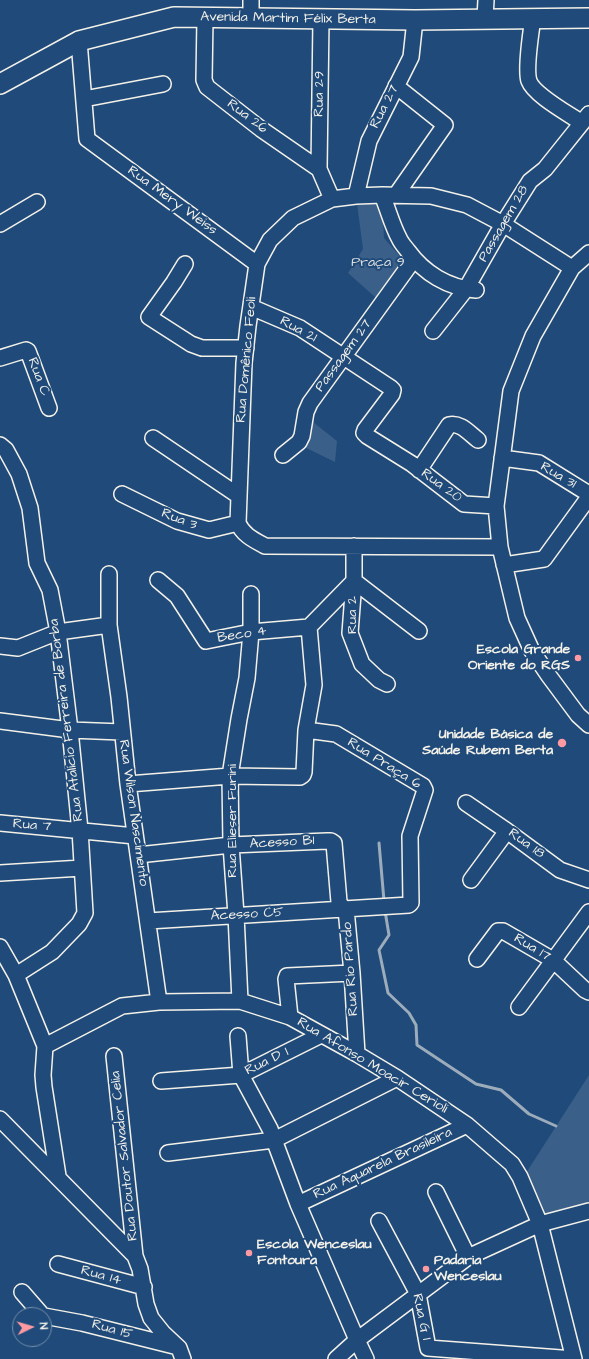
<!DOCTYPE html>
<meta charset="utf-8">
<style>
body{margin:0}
#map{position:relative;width:589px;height:1359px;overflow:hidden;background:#1f4a7a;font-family:"Architects Daughter",sans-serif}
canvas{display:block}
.north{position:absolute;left:12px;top:1307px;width:40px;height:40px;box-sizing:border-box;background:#1f4a7a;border:1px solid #748da6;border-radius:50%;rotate:85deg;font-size:11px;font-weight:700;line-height:16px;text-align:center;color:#f4f1e8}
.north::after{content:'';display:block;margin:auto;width:14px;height:18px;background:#ff9aa2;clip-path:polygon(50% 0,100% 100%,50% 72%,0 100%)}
</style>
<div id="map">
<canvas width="589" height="1359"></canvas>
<div class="north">N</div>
</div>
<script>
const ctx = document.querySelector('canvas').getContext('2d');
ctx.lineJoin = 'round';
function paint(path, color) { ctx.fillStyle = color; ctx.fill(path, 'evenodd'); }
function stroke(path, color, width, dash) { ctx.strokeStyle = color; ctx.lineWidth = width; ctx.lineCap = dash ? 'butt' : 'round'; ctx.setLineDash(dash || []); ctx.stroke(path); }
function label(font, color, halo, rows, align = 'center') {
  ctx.font = font + ' "Architects Daughter",sans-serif'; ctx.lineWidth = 4; ctx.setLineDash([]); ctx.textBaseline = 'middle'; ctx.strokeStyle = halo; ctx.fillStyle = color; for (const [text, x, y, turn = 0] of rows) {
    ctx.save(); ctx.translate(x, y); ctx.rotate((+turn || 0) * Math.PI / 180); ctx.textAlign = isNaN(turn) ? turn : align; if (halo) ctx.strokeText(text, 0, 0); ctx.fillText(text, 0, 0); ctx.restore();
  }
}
paint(new Path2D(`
 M 382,200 L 384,238 L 405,262 L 376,298 L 348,273 L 363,249 L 357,204 Z
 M 308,418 L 337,441 L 335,462 L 302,446 Z
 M 589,1075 L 589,1202 L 544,1216 L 526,1173 Z`), '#3a5f88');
stroke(new Path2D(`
 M 379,843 L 384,901
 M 385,911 L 389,935 L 379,950 L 388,993 L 409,1013 L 416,1025 L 417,1045 L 476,1084 L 501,1090 L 529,1114 L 556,1126`), '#9cacbb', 3);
const minor = new Path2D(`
 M 251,0 L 251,18
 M 205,18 L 204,80 L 207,87 L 261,129 L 319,169 L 332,199
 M 485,18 L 486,0
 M 533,18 C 531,32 525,69 529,81 C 534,95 569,114 582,123
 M 79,41 L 87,139 L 257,264
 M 396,86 L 445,125 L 396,195
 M 84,99 L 163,84
 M 319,169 L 321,19
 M 382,195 C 388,209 392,225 399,238 C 401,243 405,247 408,251 C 424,273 448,288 476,290
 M 356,196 L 369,141 L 411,57 L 415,20
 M 0,224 L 37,202
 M 589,253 L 572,268 L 533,336 L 511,391 L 496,506 L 500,547 L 517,618 L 532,651 L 549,676 L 578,715 L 589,725
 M 185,264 L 174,282 L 149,317 L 191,344 L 202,348 L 246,348
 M 251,307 L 300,328 L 391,388 L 393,390 L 392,394 L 365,430 L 364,433 L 367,436 L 412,464 L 464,504 L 496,506
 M 433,331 L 466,289 L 503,224 L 530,181 L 545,169 L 589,114
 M 0,358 L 26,350 L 28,351 L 49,408
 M 153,438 L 239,496
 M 0,445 L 6,450 L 19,474 L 30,508 L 37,563 L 50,590 L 58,632 L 70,730 L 80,830 L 85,913 L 79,924 L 52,952 L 16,975
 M 283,455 L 299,442 L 302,436 L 306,412 L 310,403 L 414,259
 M 502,458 L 539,463 L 589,494
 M 419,470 L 449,425 C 460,422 469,433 478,440
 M 122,494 L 177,521 L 209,530 L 238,523
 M 500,547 L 265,546 C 254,540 243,535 238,523 L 244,363 L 248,326 L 257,264 L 270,240 L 293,218 L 332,199 L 356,196 L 382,195 L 431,196 L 467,205 L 503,224 L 572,268
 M 504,565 L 544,559 L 589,497
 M 109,574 L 109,625 L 119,697 L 128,784 L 159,1002
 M 158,580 L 177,596 L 206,641 L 251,632 L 309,627
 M 354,581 L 350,633 L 362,664 L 379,680 L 387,684
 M 354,581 L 419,631
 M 0,646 L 18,648 L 58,632 L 109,625
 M 0,721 L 70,730 L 122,732
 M 128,784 L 230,776 L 300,777 L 303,775 L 304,772 L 306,730 L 314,685 L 309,627 L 354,581 L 354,546
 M 466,803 L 507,831 L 560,870 L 589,880
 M 0,823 L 135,836
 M 138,855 L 231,845 L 327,841 L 331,841 L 334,843 L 339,902 L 342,907 L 346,909 L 352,973 L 357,1054
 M 0,873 L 82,868
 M 471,880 L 507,831
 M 148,921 L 409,905 L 411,903 L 410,836 L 425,790 L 423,786 L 336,734 L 306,730
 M 0,947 L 16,975 L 45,1046 L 43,1075 L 44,1087 L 58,1176
 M 477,959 L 498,931 L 503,931 L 553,960 L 585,990 L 589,992
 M 240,1001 L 236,915 L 231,845 L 230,776 L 239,719 L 247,678 L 251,632 L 251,594
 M 519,1007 L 589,912
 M 290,1017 L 286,979 L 287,976 L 352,973
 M 238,1036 L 241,1075 L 270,1129 L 298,1204 L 357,1340 L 366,1359
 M 45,1046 L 122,1006 L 159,1002 L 240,1001 L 290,1017 L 357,1054 L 397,1078 L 467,1125 L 512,1164 L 520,1177 L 540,1224 L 574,1359
 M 114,1056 L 135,1256
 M 161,1081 L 241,1075 L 321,1035
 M 0,1119 L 135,1256 L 140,1269 L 146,1304 L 151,1318 L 163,1333 L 179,1348 L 183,1359
 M 168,1153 L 274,1140 L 397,1078
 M 436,1192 L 468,1257
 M 298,1204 L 467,1125
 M 379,1221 L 418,1294 L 428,1348 L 574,1359
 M 58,1264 L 144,1287
 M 22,1292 L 42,1315
 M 44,1316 L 82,1323 L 178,1347
 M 336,1359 L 357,1340 L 468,1257 L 540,1224 L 589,1211`);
const major = new Path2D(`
 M 0,84 L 79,41 L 174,17 L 415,20 L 589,18`);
stroke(minor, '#f4f1e8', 18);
stroke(major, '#f4f1e8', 22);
stroke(minor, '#1f4a7a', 15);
stroke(major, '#1f4a7a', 19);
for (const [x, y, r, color] of [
 [578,658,4,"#ff9aa2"],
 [562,743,5,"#ff9aa2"],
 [249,1253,4,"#ff9aa2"],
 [426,1269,4,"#ff9aa2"]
]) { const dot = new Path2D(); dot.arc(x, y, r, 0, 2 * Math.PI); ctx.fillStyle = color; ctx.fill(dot); stroke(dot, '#1f4a7a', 1.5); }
label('14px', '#f4f1e8', '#1f4a7a', [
 ["Avenida Martim Félix Berta",288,19,1],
 ["Rua 29",320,94,-89],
 ["Rua 27",385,107,-63],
 ["Rua 26",247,117,37],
 ["Rua Mery Weiss",172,201,36],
 ["Passagem 28",504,224,-60],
 ["Rua 21",298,330,28],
 ["Passagem 27",344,356,-54],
 ["Rua Domênico Feoli",247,360,-85],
 ["Rua C",38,377,69],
 ["Rua 31",558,476,30],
 ["Rua 20",441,486,36],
 ["Rua 3",179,520,21],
 ["Rua 2",353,615,-90],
 ["Beco 4",242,635,-9],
 ["Rua Atalício Ferreira de Borba",67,720,-97],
 ["Rua Praça 6",384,764,32],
 ["Rua Wilson Nascimento",133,813,82],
 ["Rua Elieser Furini",233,821,-90],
 ["Rua 7",32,826,5],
 ["Acesso B1",282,843,-3],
 ["Rua 18",526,844,36],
 ["Acesso C5",247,915,-3],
 ["Rua 17",532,948,31],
 ["Rua Rio Pardo",351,969,-94],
 ["Rua D 1",267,1062,-26],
 ["Rua Afonso Moacir Cerioli",372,1066,31],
 ["Rua Doutor Salvador Celia",125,1156,-96],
 ["Rua Aquarela Brasileira",383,1164,-25],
 ["Rua 14",101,1276,15],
 ["Rua G 1",421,1317,78],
 ["Rua 15",112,1330,15]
]);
label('14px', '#e1e2de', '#1f4a7a', [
 ["Praça 9",378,263]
]);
label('bold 14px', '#f4f1e8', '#1f4a7a', [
 ["Escola Grande",570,650],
 ["Oriente do RGS",570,666],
 ["Unidade Básica de",553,735],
 ["Saúde Rubem Berta",553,751],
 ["Escola Wenceslau",257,1245,"left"],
 ["Fontoura",257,1261,"left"],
 ["Padaria",434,1261,"left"],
 ["Wenceslau",434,1277,"left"]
], 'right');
</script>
